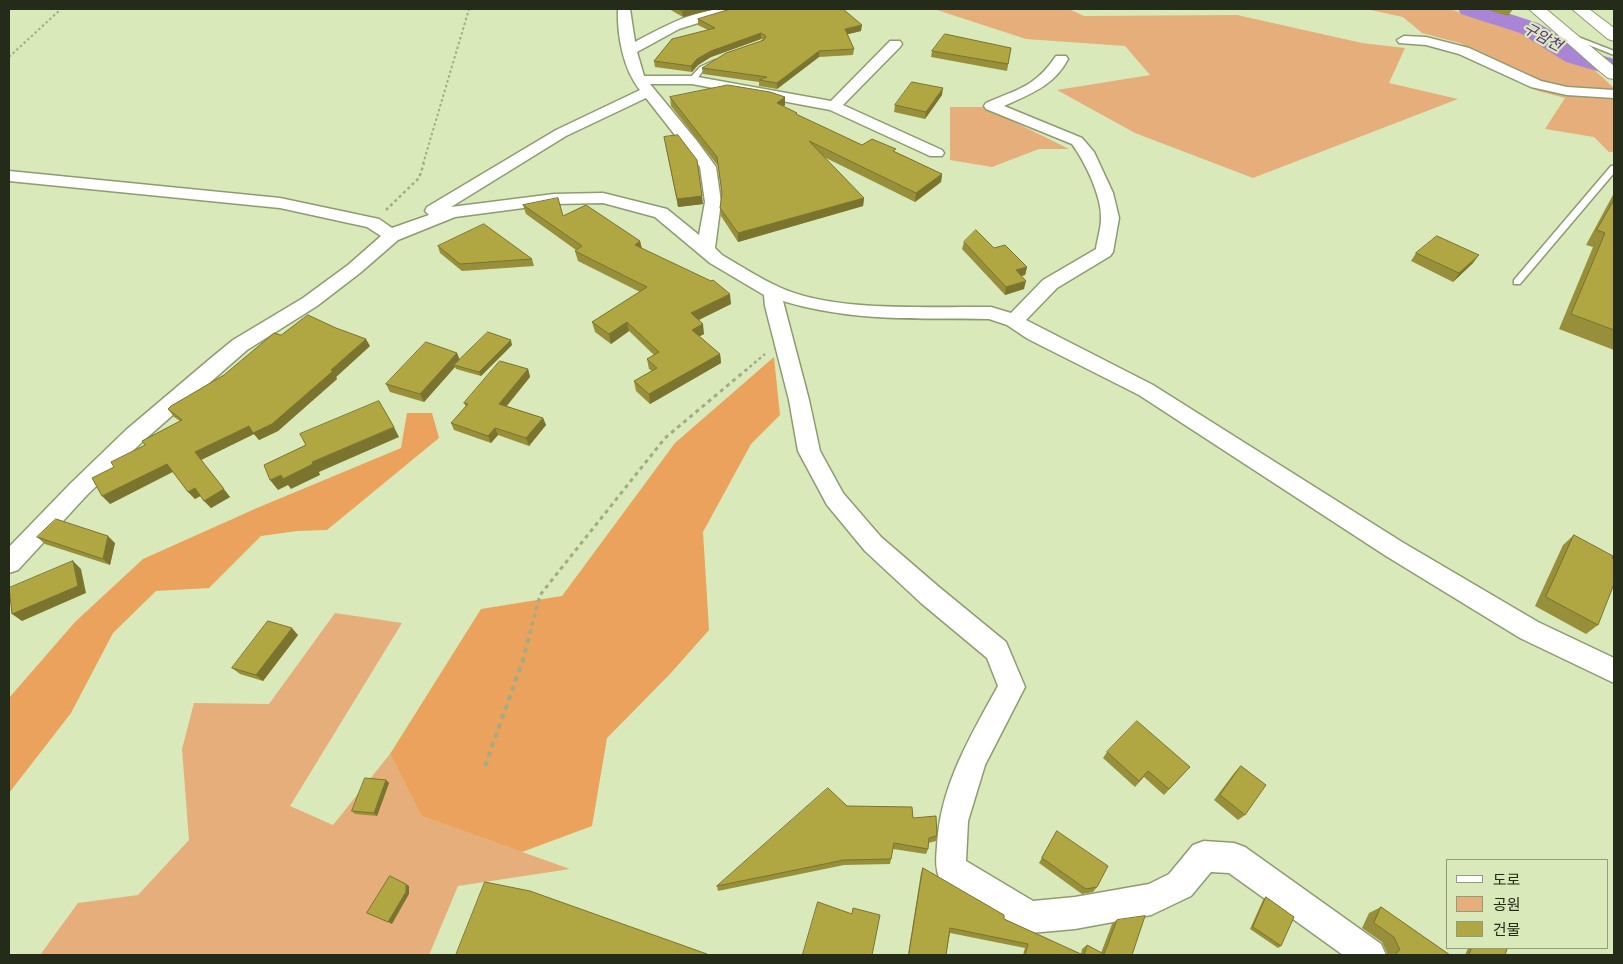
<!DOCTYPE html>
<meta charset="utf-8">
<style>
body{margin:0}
#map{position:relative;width:1623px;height:964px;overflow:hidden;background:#d9e9ba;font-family:"Sofia Sans Condensed","Noto Sans KR",sans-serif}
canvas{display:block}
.frame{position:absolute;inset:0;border:10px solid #252b19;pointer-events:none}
.legend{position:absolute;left:1446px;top:859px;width:162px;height:90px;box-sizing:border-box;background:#d9e9ba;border:1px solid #919d7a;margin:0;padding:6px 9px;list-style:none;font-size:15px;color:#252b19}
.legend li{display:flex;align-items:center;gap:10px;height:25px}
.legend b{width:25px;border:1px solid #919d7a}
</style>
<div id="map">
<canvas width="1623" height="964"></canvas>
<div class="frame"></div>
<ul class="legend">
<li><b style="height:6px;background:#fff"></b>도로</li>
<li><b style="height:14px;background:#e6ae7b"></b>공원</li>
<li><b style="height:14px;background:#b0a642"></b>건물</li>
</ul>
</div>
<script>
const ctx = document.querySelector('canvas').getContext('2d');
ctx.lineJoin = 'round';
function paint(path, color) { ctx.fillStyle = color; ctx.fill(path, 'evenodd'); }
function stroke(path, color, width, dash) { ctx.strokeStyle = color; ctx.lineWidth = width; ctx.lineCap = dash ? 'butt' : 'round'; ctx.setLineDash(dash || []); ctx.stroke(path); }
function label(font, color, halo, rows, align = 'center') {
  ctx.font = font + ' "Sofia Sans Condensed","Noto Sans KR",sans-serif'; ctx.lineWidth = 4.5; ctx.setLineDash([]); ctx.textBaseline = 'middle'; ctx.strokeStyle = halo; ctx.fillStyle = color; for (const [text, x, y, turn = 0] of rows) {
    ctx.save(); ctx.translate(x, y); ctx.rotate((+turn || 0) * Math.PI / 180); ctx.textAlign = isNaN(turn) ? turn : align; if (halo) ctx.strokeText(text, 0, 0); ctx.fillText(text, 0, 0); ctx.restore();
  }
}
paint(new Path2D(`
 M 934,9 L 1069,9 L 1084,16 L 1237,15 L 1362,43 L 1405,48 L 1389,83 L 1458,99 L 1253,178 L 1135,133 L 1057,90 L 1150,75 L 1125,46 L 1026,39 Z
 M 1366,9 L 1449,9 L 1525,32 L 1567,58 L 1591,67 L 1614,88 L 1614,152 L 1609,152 L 1594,137 L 1545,129 L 1565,98 L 1538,91 L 1462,57 L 1463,44 L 1422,33 L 1403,17 Z
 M 950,107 L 984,107 L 1069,149 L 1039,149 L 992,167 L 950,160 Z
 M 335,613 L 402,623 L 290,806 L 333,825 L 390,754 L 421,816 L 570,869 L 458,886 L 429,955 L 40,955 L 78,903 L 138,895 L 189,840 L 182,749 L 194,703 L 269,704 Z`), '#e6ae7b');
paint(new Path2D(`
 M 774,357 L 780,415 L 751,444 L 703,532 L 709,630 L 670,674 L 607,738 L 592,826 L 522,852 L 421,816 L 390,754 L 481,609 L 562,596 L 675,443 Z
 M 407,413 L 432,413 L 439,438 L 327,530 L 297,531 L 261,536 L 209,588 L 156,591 L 113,633 L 71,713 L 9,793 L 9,698 L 75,622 L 143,559 L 257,508 L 401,448 Z`), '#eaa25c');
paint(new Path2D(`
 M 1458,9 L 1495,9 L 1538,23 L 1584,50 L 1614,59 L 1614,76 L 1566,62 L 1520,33 L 1461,14 Z`), '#a885d6');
const lane = new Path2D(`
 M 1569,35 L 1573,35 L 1614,51 L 1614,55 L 1569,37 Z
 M 715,60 L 718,62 L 717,63 L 704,69 L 695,82 L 689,82 L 688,80 L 700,67 Z
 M 1611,166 L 1614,166 L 1614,173 L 1520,284 L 1514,284 L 1514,280 Z`);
const street = new Path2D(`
 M 618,9 L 630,9 L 635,42 C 665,26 699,7 734,9 L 733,12 L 679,29 L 637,52 L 644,76 L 692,76 L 831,101 L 890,41 L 900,41 L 902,44 L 900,47 L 843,105 L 942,150 L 944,153 L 942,156 L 930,156 L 830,110 L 692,84 L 650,84 L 697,141 L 716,167 L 721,202 L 715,248 L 722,255 C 741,266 759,278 779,287 C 835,313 929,306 991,307 L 1011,313 L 1043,280 L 1096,249 C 1097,240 1101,229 1101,219 C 1102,196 1085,162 1072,144 L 986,109 L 984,106 L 986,103 C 1018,89 1035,87 1056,56 L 1066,56 L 1068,59 C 1054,86 1030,94 1004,106 L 1082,138 L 1094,152 L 1113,193 L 1119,218 L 1113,252 L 1110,256 L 1057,288 L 1026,320 L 1153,385 L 1402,542 L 1538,622 L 1614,658 L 1614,683 L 1520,638 L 1386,556 L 1139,395 L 1028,339 L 1007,325 L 989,319 C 918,318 852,322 783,301 L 809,400 L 820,451 L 843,493 L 881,537 L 939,587 L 1006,642 L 1025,687 L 985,765 L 968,821 L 966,861 L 1033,901 L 1075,897 L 1149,884 L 1169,874 L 1193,845 L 1204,841 L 1234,843 L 1245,847 L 1381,944 L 1386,955 L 1343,955 L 1229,873 L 1211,872 L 1191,896 L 1151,915 L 1075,929 L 1030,933 L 1019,928 L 940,880 C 935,868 936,859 937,846 C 940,786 970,737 998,686 L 987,658 L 921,603 L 865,551 L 827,505 L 798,451 L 789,400 L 765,306 L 764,295 L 710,263 L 655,217 L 603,203 L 554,204 L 455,217 L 398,240 L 360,273 L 317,306 L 247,350 L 142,442 L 87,495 L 18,570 L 9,573 L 9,547 L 71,483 L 126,430 L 211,358 L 233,340 L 303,298 L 348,265 L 381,236 L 367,227 L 280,208 L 9,181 L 9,171 L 280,198 L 379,219 L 392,228 L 429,215 L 425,211 L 427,207 L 556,130 L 640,90 C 623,69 617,35 618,9 ZM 646,98 L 700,167 L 705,202 L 699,235 L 667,209 L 603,193 L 554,194 L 451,207 L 566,136 Z
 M 1404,36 L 1426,37 L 1469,48 L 1541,81 L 1567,87 L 1614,90 L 1614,98 L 1567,95 L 1531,87 L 1459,54 L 1426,45 L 1399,43 L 1397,40 Z`);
const secondary = new Path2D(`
 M 1529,9 L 1546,9 L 1552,14 L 1614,66 L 1614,79 L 1608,78 L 1598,70 Z`);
const highway = new Path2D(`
 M 1572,9 L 1589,9 L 1614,28 L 1614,41 L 1608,39 Z`);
stroke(lane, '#8d9c70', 3);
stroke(street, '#8d9c70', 3);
stroke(secondary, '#8d9c70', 2);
stroke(highway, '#8d9c70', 2);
stroke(new Path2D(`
 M 9,57 L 61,9
 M 423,164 L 469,9`), '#9fac86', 2, [2.5, 2.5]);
stroke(new Path2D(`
 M 386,210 L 419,178 L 424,163
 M 745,371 L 765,354`), '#9fac86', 2.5, [3, 3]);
stroke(new Path2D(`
 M 530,633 L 540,595 L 665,438 L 746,370`), '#9fac86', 3, [4, 4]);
stroke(new Path2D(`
 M 485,766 L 523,660 L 530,632`), '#9fac86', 4, [5, 5]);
paint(lane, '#fff');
paint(street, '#fff');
paint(secondary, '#fff');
paint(highway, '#fff');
paint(new Path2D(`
 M 669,9 L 715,9 L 683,17 Z
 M 1485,9 L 1513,9 L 1508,16 Z
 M 698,19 L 861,31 L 847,34 L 854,49 L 853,55 L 819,57 L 777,89 L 759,86 L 759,82 L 703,74 L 702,68 L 763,40 L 761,39 L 711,57 L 698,65 L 692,72 L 655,67 L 654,61 L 708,30 L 698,25 Z
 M 1011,48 L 1007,71 L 931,57 L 932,51 Z
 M 942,95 L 925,119 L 894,112 L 895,105 Z
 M 670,97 L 785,97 L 785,105 L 783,107 L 797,113 L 797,115 L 862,145 L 896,152 L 942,174 L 941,182 L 915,202 L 824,157 L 864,198 L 863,206 L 738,242 L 721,216 L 720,208 L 722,195 L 718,166 L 671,106 Z
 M 664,137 L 703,204 L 678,207 Z
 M 1614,193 L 1614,350 L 1559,329 L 1593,247 L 1586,245 Z
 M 523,205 L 640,241 L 642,248 L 731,304 L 699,320 L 704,334 L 699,336 L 720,354 L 721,363 L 650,404 L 636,391 L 634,381 L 652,371 L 649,369 L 647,359 L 654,355 L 629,331 L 611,344 L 595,332 L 592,322 L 640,292 L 578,261 L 575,251 L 576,250 L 526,214 Z
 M 964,242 L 994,248 L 1027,267 L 1025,275 L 1021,276 L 1024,289 L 1005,295 L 962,249 Z
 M 438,246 L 532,259 L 534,266 L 462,271 L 440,253 Z
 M 1416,253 L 1473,263 L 1453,282 L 1411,261 Z
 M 512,345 L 481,376 L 456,369 L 455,367 L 424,402 L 390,392 L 386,384 L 457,353 L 460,360 Z
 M 370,346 L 336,377 L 337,379 L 278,431 L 259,440 L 254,434 L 201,460 L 230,497 L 211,508 L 201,496 L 195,499 L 173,472 L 110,504 L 114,467 L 180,421 L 174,417 L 168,409 L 224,375 Z
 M 528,369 L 530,377 L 507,406 L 543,418 L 546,425 L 529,446 L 498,435 L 491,443 L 454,430 L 451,423 L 466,407 L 464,403 Z
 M 1574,535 L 1612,558 L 1598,625 L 1586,634 L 1535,606 L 1563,545 Z
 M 37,537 L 115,543 L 110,565 L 45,544 Z
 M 298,635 L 263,681 L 240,674 L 232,668 Z
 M 1107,752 L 1190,767 L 1164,795 L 1144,777 L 1135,787 L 1103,758 Z
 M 1241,766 L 1245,815 L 1238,820 L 1214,800 L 1235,772 Z
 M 386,780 L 389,783 L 377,816 L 355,814 L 352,811 Z
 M 847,806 L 913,818 L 937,836 L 936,841 L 928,843 L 928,849 L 926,854 L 893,849 L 890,864 L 844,865 L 718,891 L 717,886 Z
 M 1057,831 L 1097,887 L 1093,892 L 1082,894 L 1039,863 Z
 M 923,868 L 1004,919 L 1081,954 L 1082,949 L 1087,945 L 1101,953 L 1112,924 L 1117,920 L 1132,955 L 1023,955 L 1025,948 L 950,933 L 946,955 L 908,955 L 921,873 Z
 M 1266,897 L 1281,946 L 1278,948 L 1250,929 L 1263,900 Z
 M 1381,907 L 1450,955 L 1388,955 L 1382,942 L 1362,928 L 1369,913 Z
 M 1468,948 L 1506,948 L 1505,955 L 1465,955 Z`), '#978f39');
paint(new Path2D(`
 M 691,9 L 715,9 L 683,17 L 682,11 Z
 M 862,25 L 861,31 L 845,35 L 845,29 Z
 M 761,33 L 761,39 L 711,57 L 698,65 L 692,72 L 691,66 L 697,59 L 711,51 Z
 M 819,51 L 819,57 L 777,89 L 777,83 Z
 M 943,88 L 942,95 L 925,119 L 926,112 Z
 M 785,97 L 785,105 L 777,112 L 777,103 Z
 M 942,174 L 941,182 L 915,202 L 916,193 Z
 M 702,196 L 703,204 L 678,207 L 677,199 Z
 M 864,198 L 863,206 L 738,242 L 738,233 Z
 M 640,241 L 642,251 L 635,245 Z
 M 1479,255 L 1473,263 L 1453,282 L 1459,273 Z
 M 1027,267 L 1025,275 L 1014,278 L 1016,270 Z
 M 1026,281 L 1024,289 L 1005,295 L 1006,287 Z
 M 730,294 L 731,304 L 692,323 L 691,313 Z
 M 627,322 L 629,331 L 611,344 L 609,334 Z
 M 703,324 L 704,334 L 693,340 L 692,330 Z
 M 366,339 L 370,346 L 336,377 L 337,379 L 278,431 L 259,440 L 254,434 L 201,460 L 230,497 L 211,508 L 204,501 L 195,452 L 249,426 L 331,370 Z
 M 511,340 L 512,345 L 481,376 L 479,372 Z
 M 457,353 L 460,362 L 454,365 L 455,367 L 424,402 L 420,394 Z
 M 720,354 L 721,363 L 650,404 L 649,394 Z
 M 528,369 L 530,377 L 502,411 L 499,404 Z
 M 543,418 L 546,425 L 529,446 L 526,438 Z
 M 394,427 L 399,437 L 319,472 L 320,475 L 291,489 L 288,485 L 278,490 L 270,480 Z
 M 495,428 L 498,435 L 491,443 L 488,436 Z
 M 167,464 L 174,471 L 110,504 L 102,496 Z
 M 195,488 L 201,495 L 195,499 L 188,492 Z
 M 108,536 L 115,543 L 110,565 L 103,559 Z
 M 73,561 L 81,569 L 86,593 L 22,621 L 12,614 Z
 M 292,628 L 298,635 L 263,681 L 256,675 Z
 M 386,780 L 389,783 L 377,816 L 374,813 Z
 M 406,884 L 409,886 L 409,894 L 392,924 L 388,922 Z`), '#7b742e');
const building = new Path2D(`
 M 679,9 L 691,9 L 682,11 Z
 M 731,9 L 843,9 L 862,25 L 845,29 L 854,49 L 819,51 L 777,83 L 759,80 L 767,77 L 702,68 L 726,53 L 764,40 L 766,36 L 761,33 L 711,51 L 697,59 L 691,66 L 654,61 L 672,39 L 715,28 L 698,19 Z
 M 945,34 L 1011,48 L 1008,64 L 932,51 Z
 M 912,82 L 943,88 L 926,112 L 895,105 Z
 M 728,85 L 770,92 L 785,97 L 777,103 L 797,113 L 796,114 L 862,145 L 872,139 L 896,149 L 893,151 L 942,174 L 916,193 L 809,141 L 864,198 L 738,233 L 720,208 L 722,193 L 717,157 L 670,97 Z
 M 678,135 L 697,160 L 702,196 L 677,199 L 664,137 Z
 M 558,198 L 563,216 L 586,205 L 640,241 L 635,245 L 711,281 L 713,280 L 730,294 L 691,313 L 703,324 L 692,330 L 720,354 L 649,394 L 634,381 L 657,368 L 647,359 L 659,352 L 627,322 L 609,334 L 592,322 L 647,287 L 575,251 L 582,246 L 523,205 Z
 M 1614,200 L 1614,330 L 1571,314 L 1605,233 L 1597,230 Z
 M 484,224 L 532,259 L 460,264 L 438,246 Z
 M 976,230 L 994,248 L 1005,245 L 1027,267 L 1016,270 L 1026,281 L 1006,287 L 964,242 Z
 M 1437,236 L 1479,255 L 1459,273 L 1416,253 Z
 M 308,315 L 336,328 L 366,339 L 331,370 L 333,371 L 272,424 L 253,433 L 249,426 L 195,452 L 224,489 L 204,501 L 195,488 L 188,492 L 167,464 L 102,496 L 92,478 L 114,467 L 111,462 L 145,445 L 142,441 L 182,420 L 168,409 L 171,406 L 224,375 L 274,333 L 281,335 Z
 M 488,332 L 511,340 L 479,372 L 454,365 Z
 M 426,342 L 457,353 L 420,394 L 386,384 Z
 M 500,361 L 528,369 L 499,404 L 543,418 L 526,438 L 495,428 L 488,436 L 451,423 L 468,404 L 464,403 Z
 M 379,401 L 394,427 L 312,462 L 313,464 L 283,479 L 281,475 L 270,480 L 264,465 L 306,445 L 300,434 Z
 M 56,519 L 108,536 L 103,559 L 37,537 Z
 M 1574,535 L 1613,556 L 1612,558 L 1614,559 L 1614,584 L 1598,625 L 1546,597 Z
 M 73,561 L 78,586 L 12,614 L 9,588 Z
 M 268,621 L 292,628 L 256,675 L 232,668 Z
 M 1137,721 L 1190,767 L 1169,789 L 1148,771 L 1139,781 L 1107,752 Z
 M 1241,766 L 1266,785 L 1245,815 L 1220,795 Z
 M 365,778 L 386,780 L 374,813 L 352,811 Z
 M 828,788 L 847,806 L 912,807 L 913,818 L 936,816 L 937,836 L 929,838 L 928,849 L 894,843 L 891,859 L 844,860 L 717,886 Z
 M 1057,831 L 1108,866 L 1097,887 L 1086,889 L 1042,858 Z
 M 923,868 L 1004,915 L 1004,919 L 1083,955 L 1025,955 L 1028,944 L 950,928 L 946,955 L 909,955 Z
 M 390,876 L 406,884 L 406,892 L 388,922 L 367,913 Z
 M 485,882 L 530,891 L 707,954 L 707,955 L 456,955 Z
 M 1266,897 L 1294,917 L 1281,946 L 1253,927 Z
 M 818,902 L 852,914 L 853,908 L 880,915 L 872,955 L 807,955 L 803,954 Z
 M 1381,907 L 1450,955 L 1396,955 L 1397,952 L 1400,950 L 1394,937 L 1374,923 Z
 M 1145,916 L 1132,955 L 1084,955 L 1087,945 L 1104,954 L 1117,920 Z
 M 1472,948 L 1506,948 L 1507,949 L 1505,955 L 1469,955 Z`);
paint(building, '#b0a642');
stroke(building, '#7b742e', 1);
label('italic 15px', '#582887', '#d9e9ba', [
 ["구암천",1542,38,29]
]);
</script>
